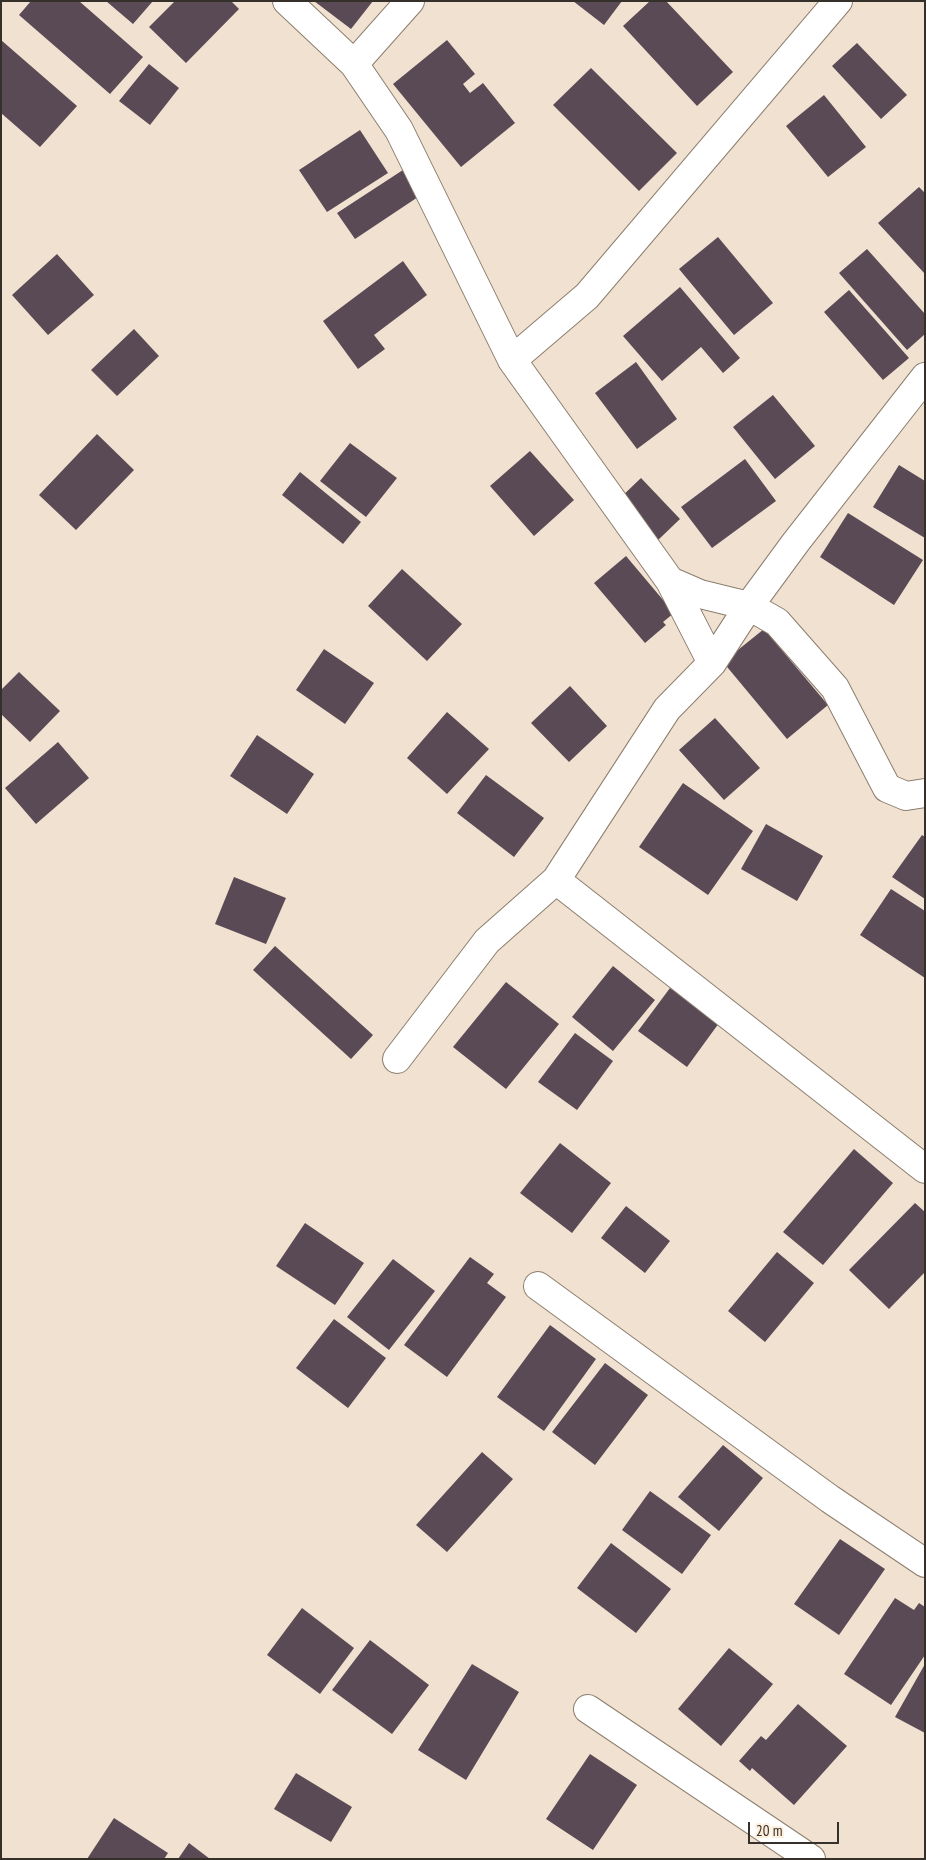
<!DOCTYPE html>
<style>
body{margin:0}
#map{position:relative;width:926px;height:1860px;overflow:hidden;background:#f1e1d0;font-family:"PT Sans Narrow",sans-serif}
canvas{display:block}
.frame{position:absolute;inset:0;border:2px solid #36302a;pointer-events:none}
.scale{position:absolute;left:748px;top:1822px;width:91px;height:22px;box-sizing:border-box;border:2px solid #36302a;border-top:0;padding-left:6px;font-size:15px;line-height:18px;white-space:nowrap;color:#36302a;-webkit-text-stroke:4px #feeedd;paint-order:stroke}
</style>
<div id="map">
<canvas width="926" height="1860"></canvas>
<div class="frame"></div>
<div class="scale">20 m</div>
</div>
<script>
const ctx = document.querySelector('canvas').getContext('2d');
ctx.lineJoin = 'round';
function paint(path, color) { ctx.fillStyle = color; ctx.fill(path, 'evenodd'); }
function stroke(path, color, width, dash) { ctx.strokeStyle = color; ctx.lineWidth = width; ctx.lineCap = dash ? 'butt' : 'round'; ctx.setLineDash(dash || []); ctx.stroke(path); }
paint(new Path2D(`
 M 31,1 L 79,1 L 143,57 L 110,94 L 19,15 Z
 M 106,1 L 153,1 L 133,24 Z
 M 175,1 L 231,1 L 239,9 L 186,63 L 149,27 Z
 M 314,1 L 373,1 L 351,29 Z
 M 573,1 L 622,1 L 604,25 Z
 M 650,1 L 666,1 L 733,72 L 697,106 L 623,26 Z
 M 1,40 L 77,106 L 40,147 L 1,113 Z
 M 447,40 L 475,74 L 463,84 L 470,93 L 483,83 L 515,123 L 461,167 L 393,84 Z
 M 857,43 L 907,95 L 881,119 L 832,66 Z
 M 149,64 L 179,88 L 150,125 L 119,101 Z
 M 591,68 L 677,153 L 639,191 L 553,105 Z
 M 824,95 L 866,147 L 828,177 L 786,126 Z
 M 360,130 L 388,173 L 327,212 L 299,170 Z
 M 406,168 L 424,193 L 355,239 L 337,213 Z
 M 919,187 L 925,193 L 925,274 L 878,223 Z
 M 718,237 L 773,303 L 734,335 L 679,269 Z
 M 867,249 L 925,314 L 925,334 L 907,350 L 839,273 Z
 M 57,254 L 94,295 L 48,335 L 12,295 Z
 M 403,261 L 427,295 L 374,335 L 385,349 L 358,369 L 323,321 Z
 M 680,287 L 740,358 L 723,373 L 701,347 L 662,381 L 623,336 Z
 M 849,290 L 909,358 L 883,380 L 824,312 Z
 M 134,329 L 159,356 L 117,396 L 91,370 Z
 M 636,362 L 677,419 L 637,449 L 595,393 Z
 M 773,395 L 815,446 L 775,479 L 733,427 Z
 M 97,434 L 134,470 L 76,530 L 39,495 Z
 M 350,443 L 397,478 L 366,517 L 320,481 Z
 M 530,451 L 574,500 L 534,536 L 490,486 Z
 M 745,459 L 776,501 L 712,548 L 681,507 Z
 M 899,465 L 925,481 L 925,538 L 873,507 Z
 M 300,472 L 361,522 L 343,544 L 282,495 Z
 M 641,478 L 680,519 L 656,542 L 617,501 Z
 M 848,513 L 923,560 L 894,605 L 820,557 Z
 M 626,556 L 674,613 L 663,622 L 666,625 L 645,643 L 594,583 Z
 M 402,569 L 462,624 L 427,661 L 368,606 Z
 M 764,629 L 828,705 L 787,739 L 723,662 Z
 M 324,649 L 374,683 L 345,724 L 296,690 Z
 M 19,672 L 60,711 L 30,742 L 1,714 L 1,690 Z
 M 570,686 L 607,726 L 569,762 L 531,723 Z
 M 447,712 L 489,749 L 447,794 L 407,758 Z
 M 715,718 L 760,768 L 724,800 L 679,750 Z
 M 257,735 L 314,774 L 287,814 L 230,776 Z
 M 58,742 L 89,778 L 36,824 L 5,788 Z
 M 486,775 L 544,818 L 514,857 L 457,813 Z
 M 683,783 L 753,831 L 708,895 L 639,847 Z
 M 766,824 L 823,856 L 797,901 L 741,869 Z
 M 922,835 L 925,837 L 925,899 L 892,877 Z
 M 234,877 L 286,898 L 266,944 L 215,924 Z
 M 891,889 L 925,911 L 925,978 L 860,935 Z
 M 275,946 L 373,1035 L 351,1059 L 253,970 Z
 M 613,966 L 655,1000 L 613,1051 L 572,1017 Z
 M 506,982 L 559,1024 L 506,1089 L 453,1047 Z
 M 670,988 L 719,1023 L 687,1067 L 638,1031 Z
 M 575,1033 L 613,1061 L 577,1110 L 538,1082 Z
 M 560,1143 L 611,1183 L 572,1233 L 520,1193 Z
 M 854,1149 L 893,1183 L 823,1265 L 783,1232 Z
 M 915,1203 L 925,1212 L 925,1272 L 889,1309 L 849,1270 Z
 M 626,1206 L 670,1241 L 645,1273 L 601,1238 Z
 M 305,1223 L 364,1263 L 335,1305 L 276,1266 Z
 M 777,1252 L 814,1283 L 765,1342 L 728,1311 Z
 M 470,1257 L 494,1274 L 487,1283 L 506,1297 L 447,1377 L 404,1345 Z
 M 393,1259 L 435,1291 L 389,1350 L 347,1317 Z
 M 334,1319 L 386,1358 L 348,1408 L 296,1368 Z
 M 550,1325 L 596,1359 L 544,1431 L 497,1397 Z
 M 605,1363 L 648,1395 L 595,1465 L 552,1432 Z
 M 723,1445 L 763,1478 L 719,1531 L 678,1497 Z
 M 482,1452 L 513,1479 L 447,1552 L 416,1525 Z
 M 650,1491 L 711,1535 L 682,1574 L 622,1530 Z
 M 840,1539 L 885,1569 L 839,1635 L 794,1604 Z
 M 611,1543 L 671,1589 L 636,1633 L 577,1588 Z
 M 895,1598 L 914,1610 L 919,1603 L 925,1607 L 925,1655 L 891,1705 L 844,1674 Z
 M 302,1608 L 354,1648 L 320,1694 L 267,1655 Z
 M 370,1640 L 429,1685 L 392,1734 L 332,1690 Z
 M 729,1648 L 773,1684 L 721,1746 L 678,1709 Z
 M 472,1664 L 519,1692 L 466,1780 L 418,1750 Z
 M 925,1664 L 925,1733 L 895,1717 Z
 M 798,1704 L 847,1746 L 794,1805 L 752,1768 L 750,1771 L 739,1761 L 761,1736 L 766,1740 Z
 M 590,1754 L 637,1785 L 593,1850 L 546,1819 Z
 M 296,1773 L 352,1807 L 331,1842 L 274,1809 Z
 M 114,1818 L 168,1853 L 164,1859 L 87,1859 Z
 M 189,1843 L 210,1859 L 178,1859 Z`), '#594a56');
const minor = new Path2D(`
 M 287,1 L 354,64 L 399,130 L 512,360 L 670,581 L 712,663
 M 354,64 L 410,1
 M 512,360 L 587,296 L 838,1
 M 670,581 L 700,594 L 749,606 L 777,622 L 835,688 L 887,788 L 906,796 L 925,793
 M 556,880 L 925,1169
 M 397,1059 L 487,941 L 556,880 L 667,709 L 712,663 L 749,606 L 796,542 L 925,377
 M 538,1286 L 830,1499 L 925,1563
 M 588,1709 L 811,1859`);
stroke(minor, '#8c7e6e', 30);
stroke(minor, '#fff', 28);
</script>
